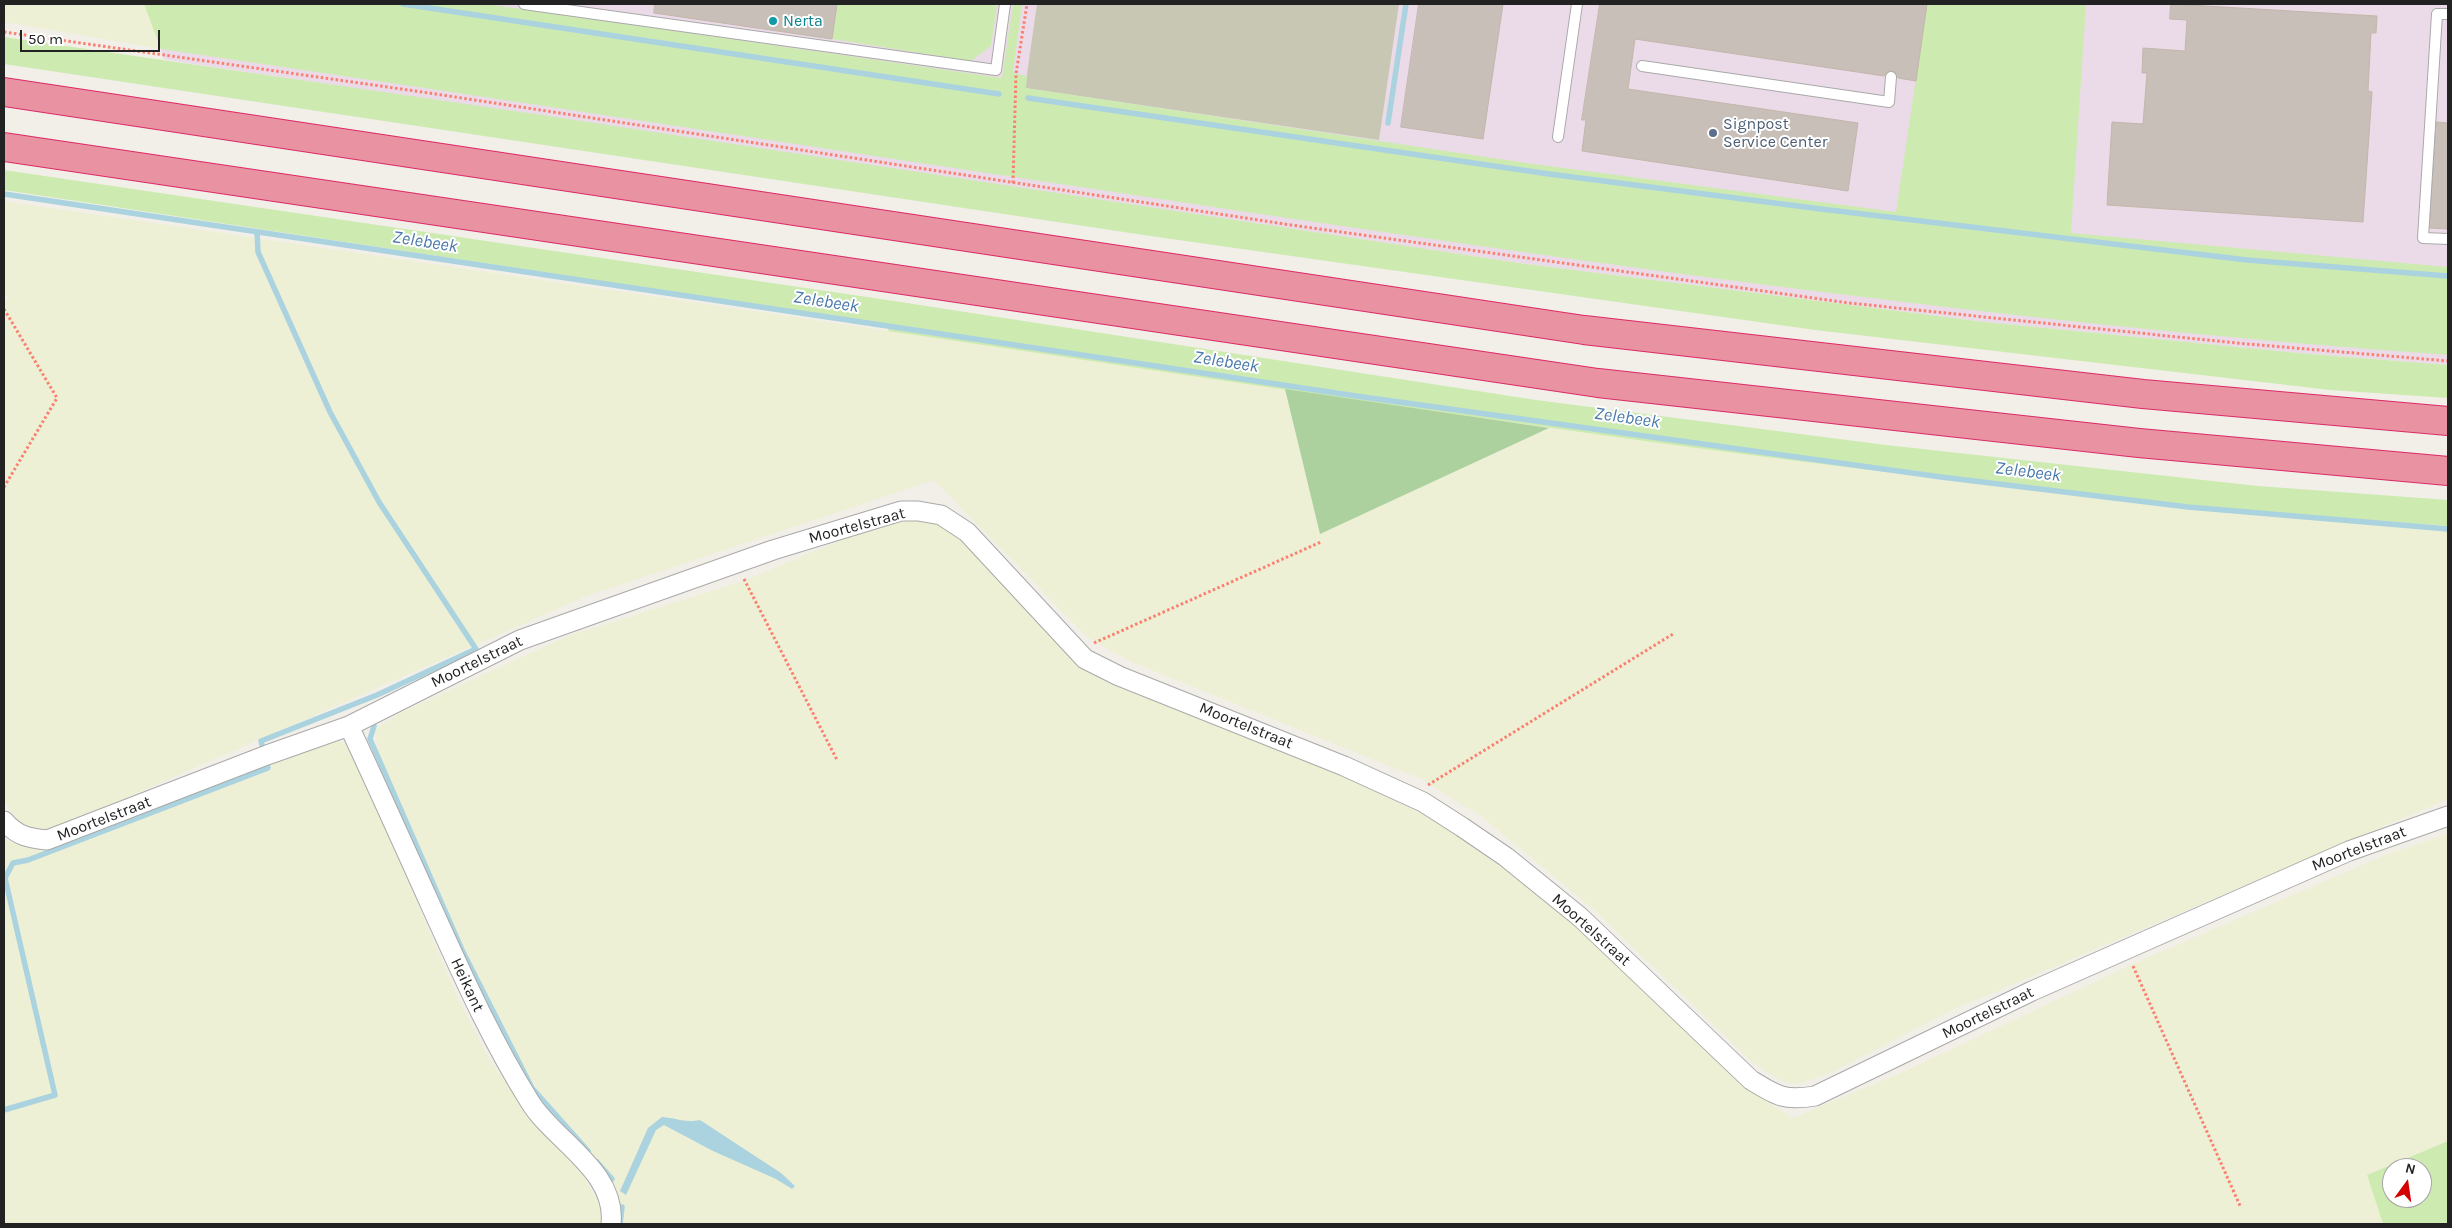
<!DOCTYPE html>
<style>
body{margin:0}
#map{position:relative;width:2452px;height:1228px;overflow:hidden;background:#f2efe9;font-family:Karla,sans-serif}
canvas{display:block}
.frame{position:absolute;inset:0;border:5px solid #222;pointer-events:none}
.north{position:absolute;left:2382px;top:1158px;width:50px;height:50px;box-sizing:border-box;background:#fff;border:1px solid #a7a7a7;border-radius:50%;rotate:14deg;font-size:14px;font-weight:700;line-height:20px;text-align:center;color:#222}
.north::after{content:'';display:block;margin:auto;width:18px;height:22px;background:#d40000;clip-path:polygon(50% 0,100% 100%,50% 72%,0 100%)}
.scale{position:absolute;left:20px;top:30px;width:140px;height:22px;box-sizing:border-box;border:2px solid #222;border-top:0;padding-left:6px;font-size:15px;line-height:18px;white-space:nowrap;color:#222;-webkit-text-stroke:4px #fff;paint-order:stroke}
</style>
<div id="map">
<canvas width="2452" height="1228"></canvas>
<div class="frame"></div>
<div class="north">N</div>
<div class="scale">50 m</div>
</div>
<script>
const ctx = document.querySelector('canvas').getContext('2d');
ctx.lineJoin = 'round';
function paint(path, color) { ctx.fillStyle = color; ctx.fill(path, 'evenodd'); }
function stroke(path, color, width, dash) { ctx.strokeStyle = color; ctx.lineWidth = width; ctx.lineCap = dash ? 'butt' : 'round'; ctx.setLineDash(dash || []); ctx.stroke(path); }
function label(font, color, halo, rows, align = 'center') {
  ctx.font = font + ' Karla,sans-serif'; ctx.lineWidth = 4; ctx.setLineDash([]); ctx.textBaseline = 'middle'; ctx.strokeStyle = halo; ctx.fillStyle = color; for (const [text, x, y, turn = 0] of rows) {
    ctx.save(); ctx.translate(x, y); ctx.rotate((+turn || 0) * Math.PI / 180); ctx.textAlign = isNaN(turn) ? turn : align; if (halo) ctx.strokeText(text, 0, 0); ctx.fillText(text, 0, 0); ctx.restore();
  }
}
paint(new Path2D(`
 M 144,4 L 2448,4 L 2448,365 L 2298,353 L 1985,322 L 1519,263 L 186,63 L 164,59 Z`), '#ebdbe8');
paint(new Path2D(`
 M 1037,4 L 1399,4 L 1379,140 L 1025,88 Z`), '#c7c7b4');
paint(new Path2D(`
 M 4,4 L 144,4 L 161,49 L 4,22 Z
 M 4,201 L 1285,389 L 1320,534 L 1549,428 L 1950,481 L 2362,520 L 2448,526 L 2448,799 L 1955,1009 L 1826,1075 L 1798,1084 L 1783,1082 L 1752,1062 L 1593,909 L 1482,817 L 1421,779 L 1129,661 L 1087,637 L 934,480 L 587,596 L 53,830 L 27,828 L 16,822 L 4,799 L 4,303 L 8,298 L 4,292 Z
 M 922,519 L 943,523 L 963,537 L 1069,652 L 1140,693 L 1322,767 L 1431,816 L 1562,910 L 1726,1067 L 1763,1099 L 1793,1118 L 1905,1071 L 2135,963 L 2390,853 L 2448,834 L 2448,1141 L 2367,1175 L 2383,1224 L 620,1224 L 618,1194 L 606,1172 L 546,1103 L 503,1034 L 379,762 L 375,729 L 400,713 L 565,637 L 743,581 L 858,533 L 897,520 Z
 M 331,740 L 340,741 L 350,747 L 457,996 L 490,1061 L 528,1113 L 581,1171 L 601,1208 L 602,1224 L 4,1224 L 4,835 L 7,840 L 20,846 L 38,849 L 57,846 Z`), '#eef0d5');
paint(new Path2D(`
 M 144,4 L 486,4 L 1002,78 L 1013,4 L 1022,4 L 1013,73 L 1027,76 L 1026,88 L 1526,163 L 1896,212 L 1927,4 L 2086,4 L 2071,233 L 2448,267 L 2448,355 C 2012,324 1580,262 1147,197 C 819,148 490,97 161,49 Z
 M 837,4 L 997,4 L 991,46 L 971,61 L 832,39 Z
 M 4,37 L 542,115 L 1519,263 L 1985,322 L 2298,353 L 2448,365 L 2448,398 L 2330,390 L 1815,330 L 1157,237 L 4,64 Z
 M 4,170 L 894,301 L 1536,400 L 1886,445 L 2258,486 L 2448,500 L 2448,526 C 1925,491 1407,407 888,331 L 890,325 L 4,190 Z
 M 2448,1141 L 2448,1224 L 2383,1224 L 2367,1175 ZM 2392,1168 L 2422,1168 L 2422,1198 L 2392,1198 Z`), '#cdebb0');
paint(new Path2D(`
 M 1285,389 L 1549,428 L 1320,534 Z`), '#add19e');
paint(new Path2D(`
 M 662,1117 C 677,1118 684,1123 700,1120 L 781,1173 L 795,1186 L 792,1189 L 776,1179 L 713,1151 L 664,1125 L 656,1130 L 626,1195 L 620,1191 L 648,1128 Z`), '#aad3df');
stroke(new Path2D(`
 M 403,4 L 999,94
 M 1028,98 L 1549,174 L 1821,209 L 2247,260 L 2448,276
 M 1388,123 L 1406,4
 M 4,194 L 1363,397 L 1941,477 L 2188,507 L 2448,529
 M 374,726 L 370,739 L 463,952 L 532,1088 L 588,1151
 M 4,1110 L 55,1095 L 5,878 L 13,863 L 28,860 L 268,768 L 261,741 L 377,695 L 476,649 L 379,502 L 330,412 L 258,252 L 257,232
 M 597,1162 L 612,1179
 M 620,1224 L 622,1207`), '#aad3df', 5.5);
const building = new Path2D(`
 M 655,4 L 837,4 L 832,39 L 654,13 Z
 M 1419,4 L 1503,4 L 1483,139 L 1401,127 Z
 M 1600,4 L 1927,4 L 1916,81 L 1898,78 L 1897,74 L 1892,70 L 1888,71 L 1884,76 L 1635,39 L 1628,89 L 1858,123 L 1848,191 L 1582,151 L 1586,120 L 1582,120 Z
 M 2171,4 L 2377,16 L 2376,33 L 2371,33 L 2368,91 L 2372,92 L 2363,222 L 2107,205 L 2112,122 L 2143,124 L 2147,73 L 2142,73 L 2143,48 L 2185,51 L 2187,20 L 2170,19 Z
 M 2437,122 L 2448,123 L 2448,229 L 2430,228 Z`);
paint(building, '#c7bfb8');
stroke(building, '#c4b6ab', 1);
const service = new Path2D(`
 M 524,4 L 996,70 L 1005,4
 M 2448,14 L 2437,14 L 2423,238 L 2448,239
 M 1642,66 L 1889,102 L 1891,77
 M 1558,137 L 1577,4`);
const minor = new Path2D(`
 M 349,726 C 377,786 404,846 431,906 C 462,974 490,1038 530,1102 C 554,1141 617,1171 611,1224
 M 4,821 C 17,836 28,838 47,840 L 267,755 L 349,726 L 520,640 L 773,550 L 901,511 L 918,511 L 941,515 L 967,532 L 1085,659 L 1119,676 L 1344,766 L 1423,802 L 1462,827 L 1506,857 L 1580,917 L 1751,1080 C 1777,1096 1784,1101 1815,1096 L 2032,991 L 2349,851 L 2448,816`);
const motorway = new Path2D(`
 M 4,92 L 1584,330 L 2143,394 L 2448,421
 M 4,147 L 1598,383 L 2139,443 L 2448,471`);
stroke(service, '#a9a9a9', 12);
stroke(minor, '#a9a9a9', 21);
stroke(motorway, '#dc2a67', 30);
stroke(new Path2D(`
 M 4,32 L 429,93 L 1291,225 L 1849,303 L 2236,343 L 2448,361
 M 1013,183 L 1016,74 L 1027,4
 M 4,309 L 57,398 L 4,487
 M 744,579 L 837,760
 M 1094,643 L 1321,542
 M 1428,785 L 1673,634
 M 2133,966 L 2241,1208`), '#fa8072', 3, [2.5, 2.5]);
stroke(service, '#fff', 10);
stroke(minor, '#fff', 19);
stroke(motorway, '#e892a2', 28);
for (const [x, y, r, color] of [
 [773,21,5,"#0f9aa8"],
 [1713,133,5,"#5c6f8a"]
]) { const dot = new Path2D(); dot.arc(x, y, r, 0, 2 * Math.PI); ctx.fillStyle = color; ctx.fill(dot); stroke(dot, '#fff', 2); }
label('16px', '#0d838f', '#fff', [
 ["Nerta",783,21]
], 'left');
label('16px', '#4e5e75', '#fff', [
 ["Signpost",1723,124],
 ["Service Center",1723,142]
], 'left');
label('16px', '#222', '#fff', [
 ["Moortelstraat",857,526,-15],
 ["Moortelstraat",477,662,-26],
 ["Moortelstraat",1246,726,22],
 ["Moortelstraat",104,819,-21],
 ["Moortelstraat",2359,849,-21],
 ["Moortelstraat",1591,930,42],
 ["Heikant",467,985,65],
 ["Moortelstraat",1988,1013,-26]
]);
label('italic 18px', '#4a7aab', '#fff', [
 ["Zelebeek",425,242,9],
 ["Zelebeek",826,302,9],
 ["Zelebeek",1226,362,9],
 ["Zelebeek",1627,418,8],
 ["Zelebeek",2028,472,7]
]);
</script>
